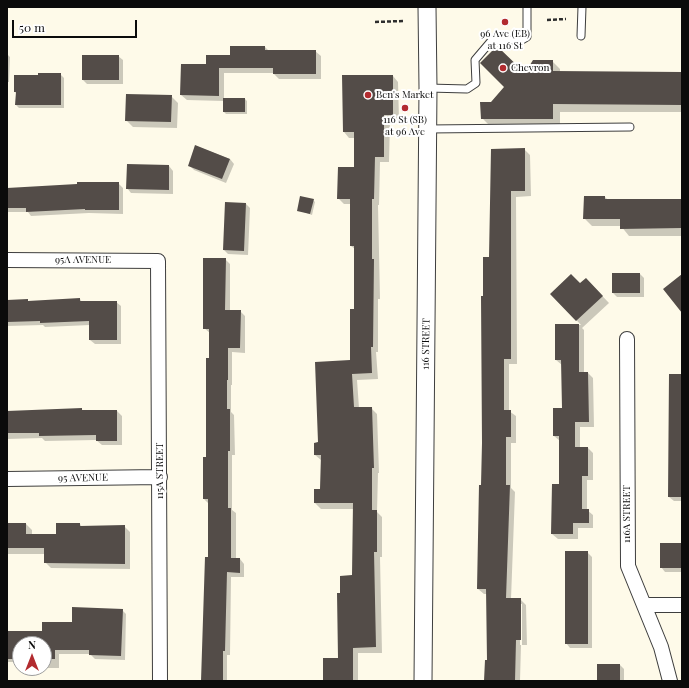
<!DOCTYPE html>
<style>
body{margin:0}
#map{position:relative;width:689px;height:688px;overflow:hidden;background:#fefae9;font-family:"Playfair Display",serif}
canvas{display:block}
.frame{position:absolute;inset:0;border:8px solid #0b0b0b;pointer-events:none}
.north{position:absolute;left:12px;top:636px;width:40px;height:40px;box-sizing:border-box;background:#fff;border:1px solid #9d9d9d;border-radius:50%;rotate:0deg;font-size:11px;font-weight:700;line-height:16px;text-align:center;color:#0b0b0b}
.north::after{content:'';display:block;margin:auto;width:14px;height:18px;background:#b22b2f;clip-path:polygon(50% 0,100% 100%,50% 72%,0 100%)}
.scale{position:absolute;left:12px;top:20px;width:125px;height:18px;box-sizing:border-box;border:2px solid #0b0b0b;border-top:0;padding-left:5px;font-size:12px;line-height:14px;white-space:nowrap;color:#0b0b0b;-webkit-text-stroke:3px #fff;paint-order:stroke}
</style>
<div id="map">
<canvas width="689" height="688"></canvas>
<div class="frame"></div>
<div class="north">N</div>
<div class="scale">50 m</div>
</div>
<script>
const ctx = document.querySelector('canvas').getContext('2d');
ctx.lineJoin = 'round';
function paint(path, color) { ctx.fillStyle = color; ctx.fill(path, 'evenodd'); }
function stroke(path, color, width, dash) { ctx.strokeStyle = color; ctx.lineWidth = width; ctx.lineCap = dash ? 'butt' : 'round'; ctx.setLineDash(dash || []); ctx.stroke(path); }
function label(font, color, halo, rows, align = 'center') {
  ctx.font = font + ' "Playfair Display",serif'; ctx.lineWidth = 4; ctx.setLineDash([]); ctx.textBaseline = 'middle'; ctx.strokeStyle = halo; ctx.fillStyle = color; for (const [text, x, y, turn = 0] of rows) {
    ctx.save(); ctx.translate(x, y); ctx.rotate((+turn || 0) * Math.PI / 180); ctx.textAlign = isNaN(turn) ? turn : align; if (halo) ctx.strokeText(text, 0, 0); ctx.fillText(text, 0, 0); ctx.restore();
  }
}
paint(new Path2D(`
 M 265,47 L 269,51 L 315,51 L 321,56 L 321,79 L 279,79 L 273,73 L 224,73 L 224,99 L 245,99 L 247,101 L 247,114 L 226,114 L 224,112 L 224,101 L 187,100 L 181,95 L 207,65 L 231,56 Z
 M 7,54 L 10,57 L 9,82 L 7,82 Z
 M 118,56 L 123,60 L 123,84 L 87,84 L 83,80 Z
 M 552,61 L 560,69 L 560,72 L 682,73 L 682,112 L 560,112 L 560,126 L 490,126 L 482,118 L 491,103 L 525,75 Z
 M 60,74 L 64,78 L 64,108 L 19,108 L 16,105 L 17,94 L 15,92 Z
 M 343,76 L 393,76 L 398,82 L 399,120 L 390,120 L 389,162 L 380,162 L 379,205 L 378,205 L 380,299 L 378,299 L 378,352 L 376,352 L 378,379 L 357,380 L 359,408 L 371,408 L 377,414 L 379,473 L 378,473 L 377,512 L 382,517 L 382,557 L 380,557 L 382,653 L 358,653 L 358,681 L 325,681 L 339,659 L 342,594 L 353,576 L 354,509 L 321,509 L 315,503 L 321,490 L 321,460 L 315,455 L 351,361 L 355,310 L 355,249 L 351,246 L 351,204 L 344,204 L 338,198 L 355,168 L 355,138 L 349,138 L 344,132 Z
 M 171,96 L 178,103 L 177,128 L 133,127 L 126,120 Z
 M 196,146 L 230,159 L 234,164 L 226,183 L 194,170 L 190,166 Z
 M 524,149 L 530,155 L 531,196 L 516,197 L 517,364 L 509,364 L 509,411 L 516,416 L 516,443 L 511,443 L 511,488 L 515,492 L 511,599 L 520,599 L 526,605 L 527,645 L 521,645 L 520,681 L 485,681 L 488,661 L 487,594 L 484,594 L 478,589 L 482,486 L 484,297 L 490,258 L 492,150 ZM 520,604 L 522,604 L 522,645 L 520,645 Z
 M 128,165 L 169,166 L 173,171 L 173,194 L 131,193 L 127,188 Z
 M 118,183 L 123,188 L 123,214 L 89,213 L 31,216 L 28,212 L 7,212 L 7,189 Z
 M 605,197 L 608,200 L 682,200 L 682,236 L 629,236 L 621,226 L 592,226 L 584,218 Z
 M 313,200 L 315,202 L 312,215 L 298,210 Z
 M 246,204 L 250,208 L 248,255 L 228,254 L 224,250 Z
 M 225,259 L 230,264 L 230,311 L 240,311 L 245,316 L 245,353 L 232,352 L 232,385 L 231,385 L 231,412 L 234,415 L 235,455 L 232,455 L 232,510 L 236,513 L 236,559 L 240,559 L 244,564 L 244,577 L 231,577 L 230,655 L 227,655 L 227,681 L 202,681 L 209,558 L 209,504 L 204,499 L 204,458 L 207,458 L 210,333 L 204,328 Z
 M 640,274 L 644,278 L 644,297 L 617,297 L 613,293 Z
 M 586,279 L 609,303 L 582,328 L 584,330 L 584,373 L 588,373 L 593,378 L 594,427 L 580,427 L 580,448 L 588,448 L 593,453 L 593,480 L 587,480 L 587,510 L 593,515 L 593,528 L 578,528 L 578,539 L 558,539 L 552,534 L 553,485 L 560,485 L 560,441 L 554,436 L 563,409 L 562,365 L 556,360 L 556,325 L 581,325 L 552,294 L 580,285 Z
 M 80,299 L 82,302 L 116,302 L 121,306 L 121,344 L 95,344 L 90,340 L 90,325 L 45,327 L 43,325 L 7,326 L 7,301 L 27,300 L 29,302 Z
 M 682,375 L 682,501 L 674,501 L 669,497 Z
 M 81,409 L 84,411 L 117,411 L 122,416 L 122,445 L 102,445 L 96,440 L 45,441 L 42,438 L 7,439 L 7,412 Z
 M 7,524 L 26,524 L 32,530 L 32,535 L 57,535 L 80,524 L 82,527 L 124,526 L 130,532 L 130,569 L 51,568 L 45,562 L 45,554 L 7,554 Z
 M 682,544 L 682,572 L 665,572 L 661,567 Z
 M 587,552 L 592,557 L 592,648 L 570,648 L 566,643 Z
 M 122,610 L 126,614 L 125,660 L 95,659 L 90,654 L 59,654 L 59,668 L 47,668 L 44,664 L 44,644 L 20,644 L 20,662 L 7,662 L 7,633 L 43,632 Z
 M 620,665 L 624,669 L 624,681 L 598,681 Z`), '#0003');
paint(new Path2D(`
 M 230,46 L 265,46 L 265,50 L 316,50 L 316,74 L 273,74 L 273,68 L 219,68 L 219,96 L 180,95 L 181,64 L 206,64 L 206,55 L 230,55 Z
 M 497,46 L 525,73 L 533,60 L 553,60 L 553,71 L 682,72 L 682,105 L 553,104 L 553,119 L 481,119 L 480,102 L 491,102 L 504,87 L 480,63 Z
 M 82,55 L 119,55 L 119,80 L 82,80 Z
 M 38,73 L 61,73 L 61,105 L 15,105 L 16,92 L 14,92 L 14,75 L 38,75 Z
 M 342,75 L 393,75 L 393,115 L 384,115 L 384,157 L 375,157 L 374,199 L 372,199 L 372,259 L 374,259 L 373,347 L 371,347 L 372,373 L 352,374 L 354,407 L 372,407 L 374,468 L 372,468 L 372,510 L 377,510 L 377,552 L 374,552 L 376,647 L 353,648 L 353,681 L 323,681 L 323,658 L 338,658 L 337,593 L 340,593 L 340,576 L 352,575 L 353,503 L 314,503 L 314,489 L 320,489 L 321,455 L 314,455 L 314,443 L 318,442 L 315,362 L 350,360 L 350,309 L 354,309 L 354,246 L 350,246 L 350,199 L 337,199 L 338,167 L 354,167 L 354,132 L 343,132 Z
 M 126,94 L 172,95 L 171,122 L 125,121 Z
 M 223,98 L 245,98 L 245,112 L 223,112 Z
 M 195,145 L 230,159 L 222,179 L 188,166 Z
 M 525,148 L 525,191 L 511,191 L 511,359 L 504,359 L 504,410 L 511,410 L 511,437 L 506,437 L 506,485 L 510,485 L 506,598 L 521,598 L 521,640 L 516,640 L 515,681 L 484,681 L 485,660 L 487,660 L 486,589 L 477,589 L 479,485 L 481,485 L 482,443 L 481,296 L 483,296 L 483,257 L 489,257 L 491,149 Z
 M 127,164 L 169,165 L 169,190 L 126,189 Z
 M 77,182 L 119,182 L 119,210 L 85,210 L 85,209 L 26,212 L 26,208 L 7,208 L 7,188 L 77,184 Z
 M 300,196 L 314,199 L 310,214 L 297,211 Z
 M 584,196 L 605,196 L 605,199 L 682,199 L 682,228 L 620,229 L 620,219 L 583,219 Z
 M 225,202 L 246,203 L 244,251 L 223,250 Z
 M 203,258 L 226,258 L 225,310 L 241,310 L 240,348 L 228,348 L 228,380 L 227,380 L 227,409 L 230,409 L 230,451 L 228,451 L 228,508 L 231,508 L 231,558 L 240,558 L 240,573 L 227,572 L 225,651 L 223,651 L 223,681 L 201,681 L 205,557 L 208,557 L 208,499 L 203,499 L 203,457 L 206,457 L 206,358 L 209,358 L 209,329 L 203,329 Z
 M 612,273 L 640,273 L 640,293 L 612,293 Z
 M 571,274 L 580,283 L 586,278 L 603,296 L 576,321 L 550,294 Z
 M 682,274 L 682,313 L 663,289 Z
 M 80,298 L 80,301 L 117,301 L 117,340 L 89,340 L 89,321 L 40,323 L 40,321 L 7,322 L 7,300 L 28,299 L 28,301 Z
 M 555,324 L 579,324 L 579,372 L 588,372 L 589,422 L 575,422 L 575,447 L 588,447 L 588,476 L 582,476 L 582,509 L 589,509 L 589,523 L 573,523 L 573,534 L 551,534 L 552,484 L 559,484 L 559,436 L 553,436 L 553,408 L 562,408 L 561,360 L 555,360 Z
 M 669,374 L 682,374 L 682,497 L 668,497 Z
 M 82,408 L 82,410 L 117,410 L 117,441 L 96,441 L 96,435 L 39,436 L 39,433 L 7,433 L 7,411 Z
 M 7,523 L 26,523 L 26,534 L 56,534 L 56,523 L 80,523 L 80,526 L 125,525 L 125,564 L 44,563 L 44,548 L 7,548 Z
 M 660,543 L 682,543 L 682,568 L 660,568 Z
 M 565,551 L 588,551 L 588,644 L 565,644 Z
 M 72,607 L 123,609 L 121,656 L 89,655 L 89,650 L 55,650 L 55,659 L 44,659 L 44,644 L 20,644 L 20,659 L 7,659 L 7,631 L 42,631 L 42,622 L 72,622 Z
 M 597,664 L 620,664 L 620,681 L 597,681 Z`), '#534c48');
const service = new Path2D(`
 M 581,36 L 582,7
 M 428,88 L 467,89 L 476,83 L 475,60 L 492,40 L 522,40 L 527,37 L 527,7
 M 428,129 L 630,127`);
const minor = new Path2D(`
 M 7,260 L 158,261 L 160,681
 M 627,339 L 628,566 L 661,647 L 670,681
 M 7,479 L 160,477
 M 644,605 L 682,605`);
const tertiary = new Path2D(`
 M 423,681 L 428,88 L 427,7`);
stroke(service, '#3e3e3e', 9);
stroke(minor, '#3e3e3e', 16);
stroke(tertiary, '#3e3e3e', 19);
stroke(new Path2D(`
 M 547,20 L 566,19
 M 375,22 L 403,21 L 403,19`), '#2d2d2d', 2.5, [4, 2]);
stroke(service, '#fff', 7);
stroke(minor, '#fff', 14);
stroke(tertiary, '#fff', 17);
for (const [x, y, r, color] of [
 [505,22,4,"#b22b2f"],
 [503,68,4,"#b22b2f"],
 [368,95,4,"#b22b2f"],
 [405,108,4,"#b22b2f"]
]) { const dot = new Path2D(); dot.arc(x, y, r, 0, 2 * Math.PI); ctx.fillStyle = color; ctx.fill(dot); stroke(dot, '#fff', 1.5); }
label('10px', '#0b0b0b', '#fff', [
 ["96 Ave (EB)",505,34],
 ["at 116 St",505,46],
 ["Chevron",511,68,"left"],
 ["Ben's Market",376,95,"left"],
 ["116 St (SB)",405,120],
 ["at 96 Ave",405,132]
]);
label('10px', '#0b0b0b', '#fff', [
 ["95A AVENUE",83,260],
 ["116 STREET",426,344,-89],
 ["115A STREET",160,471,-90],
 ["95 AVENUE",83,478,-1],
 ["116A STREET",627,514,-90]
]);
</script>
